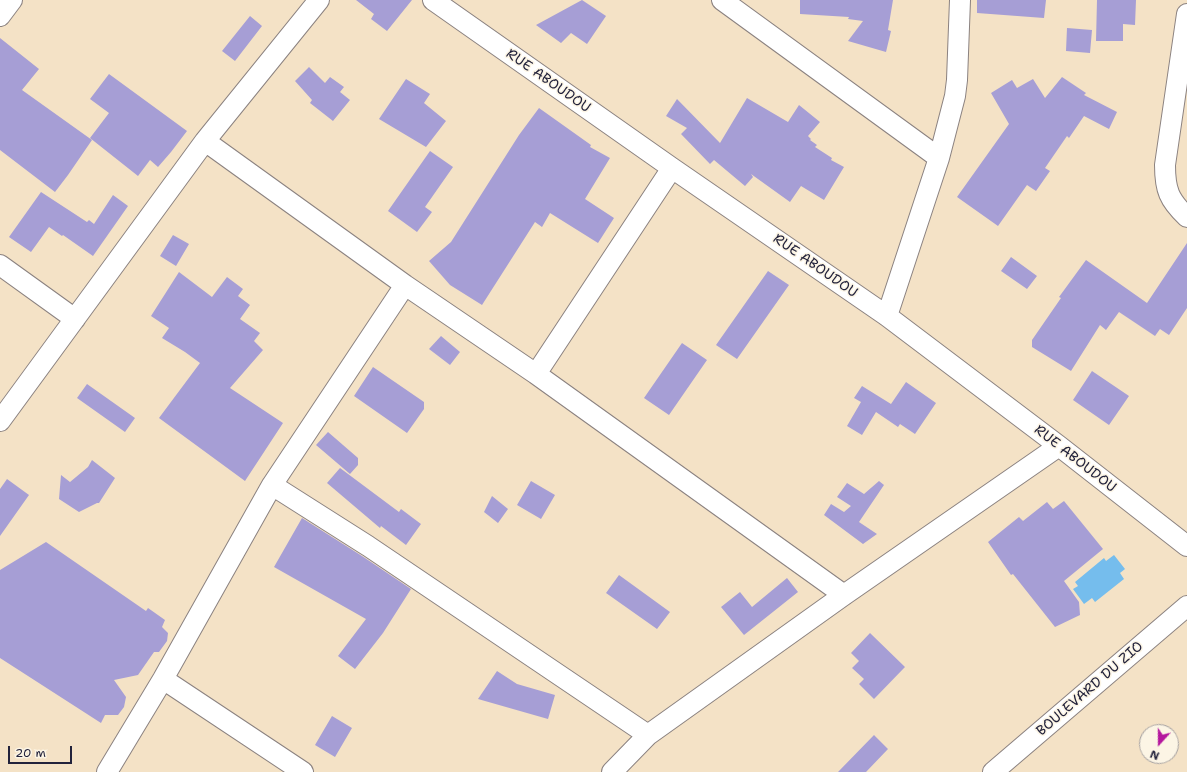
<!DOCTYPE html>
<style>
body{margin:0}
#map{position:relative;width:1187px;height:772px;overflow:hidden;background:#f4e2c6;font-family:"Shantell Sans",sans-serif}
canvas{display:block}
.north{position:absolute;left:1139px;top:724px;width:40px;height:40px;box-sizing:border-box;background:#fcf5e5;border:1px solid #a5a1a1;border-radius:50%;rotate:201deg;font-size:11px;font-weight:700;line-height:16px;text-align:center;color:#22223b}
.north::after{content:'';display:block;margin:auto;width:14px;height:18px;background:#b5179e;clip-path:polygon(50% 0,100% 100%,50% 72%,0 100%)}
.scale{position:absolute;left:8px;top:746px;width:64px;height:18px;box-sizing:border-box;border:2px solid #22223b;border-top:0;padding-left:5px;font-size:12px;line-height:14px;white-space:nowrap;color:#22223b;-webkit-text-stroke:3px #fcf5e5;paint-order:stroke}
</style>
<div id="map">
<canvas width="1187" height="772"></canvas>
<div class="north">N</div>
<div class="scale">20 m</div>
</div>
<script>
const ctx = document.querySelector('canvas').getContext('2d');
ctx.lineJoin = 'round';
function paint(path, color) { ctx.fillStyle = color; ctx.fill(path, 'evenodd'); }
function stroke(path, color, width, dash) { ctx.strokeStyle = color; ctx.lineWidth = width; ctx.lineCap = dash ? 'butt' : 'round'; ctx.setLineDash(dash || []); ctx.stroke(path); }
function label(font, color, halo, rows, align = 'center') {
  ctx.font = font + ' "Shantell Sans",sans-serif'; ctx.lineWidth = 3; ctx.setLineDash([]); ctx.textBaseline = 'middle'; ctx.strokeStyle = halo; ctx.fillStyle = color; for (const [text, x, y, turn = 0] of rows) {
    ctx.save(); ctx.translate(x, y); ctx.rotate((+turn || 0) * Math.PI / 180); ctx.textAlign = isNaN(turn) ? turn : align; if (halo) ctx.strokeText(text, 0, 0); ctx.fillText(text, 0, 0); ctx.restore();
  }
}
paint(new Path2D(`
 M 1114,555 L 1125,569 L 1120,573 L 1124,579 L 1095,602 L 1092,598 L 1084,604 L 1073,589 L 1078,586 L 1075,582 L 1104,558 L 1106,561 Z`), '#75bded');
paint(new Path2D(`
 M 356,0 L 412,0 L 387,31 L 371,19 L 374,14 Z
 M 582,0 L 606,16 L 587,44 L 571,33 L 561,43 L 536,25 Z
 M 800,0 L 893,0 L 888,30 L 891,31 L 886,52 L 848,41 L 863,21 L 848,19 L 849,17 L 800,14 Z
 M 977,0 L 1046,0 L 1044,18 L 977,13 Z
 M 1097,0 L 1136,0 L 1135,25 L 1123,24 L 1123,41 L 1096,41 Z
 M 250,16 L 262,26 L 235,61 L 222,51 Z
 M 1067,28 L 1092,30 L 1090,53 L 1066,51 Z
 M 0,38 L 39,69 L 22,90 L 92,140 L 68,175 L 55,192 L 0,150 Z
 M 309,67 L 325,83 L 330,77 L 344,87 L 340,92 L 350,100 L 333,121 L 310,103 L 312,100 L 295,81 Z
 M 109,74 L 187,131 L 171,152 L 158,167 L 150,160 L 138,176 L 90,138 L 109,113 L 90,99 Z
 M 1062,77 L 1086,93 L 1084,95 L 1117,112 L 1109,129 L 1084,116 L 1069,138 L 1067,136 L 1045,168 L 1050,171 L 1036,191 L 1027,185 L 998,226 L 957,197 L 1009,124 L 991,93 L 1012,80 L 1017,88 L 1033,79 L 1045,98 Z
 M 406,79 L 430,94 L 424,103 L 446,121 L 426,147 L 379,119 Z
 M 747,98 L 788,122 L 799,105 L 820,122 L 808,136 L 811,139 L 810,140 L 817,145 L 815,147 L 832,158 L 831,160 L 844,167 L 824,200 L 801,186 L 790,202 L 751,174 L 753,177 L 745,186 L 714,160 L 710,164 L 681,134 L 687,128 L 666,116 L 677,99 L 720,143 Z
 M 539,108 L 591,145 L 590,147 L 610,158 L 585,199 L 614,218 L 598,243 L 550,213 L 542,227 L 535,222 L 482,305 L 450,285 L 429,261 L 451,242 L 519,135 Z
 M 430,151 L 453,167 L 425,207 L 432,212 L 417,232 L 388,211 Z
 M 41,192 L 87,222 L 89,220 L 94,224 L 113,195 L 128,206 L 93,256 L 63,235 L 62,236 L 49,227 L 31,252 L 9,237 Z
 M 173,235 L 189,244 L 176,266 L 160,256 Z
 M 1187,243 L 1187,308 L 1169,335 L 1160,329 L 1155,336 L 1119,312 L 1106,330 L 1100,325 L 1071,371 L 1032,347 L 1032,340 L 1061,298 L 1059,297 L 1086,260 L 1147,303 Z
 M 1011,257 L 1037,276 L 1027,289 L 1001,271 Z
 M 768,271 L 789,285 L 737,359 L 716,345 Z
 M 179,272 L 212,297 L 227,277 L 243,289 L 238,296 L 250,305 L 240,319 L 260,333 L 254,341 L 263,350 L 230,388 L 283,423 L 245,481 L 159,418 L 200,363 L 185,352 L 162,338 L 169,328 L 151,316 Z
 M 441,336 L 460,352 L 450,365 L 429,349 Z
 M 682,343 L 707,360 L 669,415 L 644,398 Z
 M 373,367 L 424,402 L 424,409 L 407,433 L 354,396 Z
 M 1092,371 L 1129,396 L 1109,425 L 1073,400 Z
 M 906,382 L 936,403 L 915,434 L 900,424 L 898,427 L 876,412 L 862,435 L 847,426 L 861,402 L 854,398 L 862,386 L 891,404 Z
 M 87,384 L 135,418 L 125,432 L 77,398 Z
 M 328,432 L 358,458 L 358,465 L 350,474 L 316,445 Z
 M 92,460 L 115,478 L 99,503 L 97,503 L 79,512 L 59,499 L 61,475 L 70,482 L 88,467 Z
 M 340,468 L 399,512 L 401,509 L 421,524 L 406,545 L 381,526 L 380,528 L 327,483 Z
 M 7,479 L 29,495 L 0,536 L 0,489 Z
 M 531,481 L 555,495 L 541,519 L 517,505 Z
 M 879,481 L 884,485 L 859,522 L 877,534 L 863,544 L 824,515 L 831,504 L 844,512 L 851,506 L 837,497 L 847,483 L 864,494 Z
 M 492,496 L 508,509 L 498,523 L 484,512 Z
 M 1064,501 L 1103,549 L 1064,581 L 1079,602 L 1080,615 L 1055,627 L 1013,574 L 1011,575 L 988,542 L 1019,517 L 1023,521 L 1047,502 L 1053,509 Z
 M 302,518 L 362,556 L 411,589 L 383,633 L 355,669 L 338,656 L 366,619 L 274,567 Z
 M 46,542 L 146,611 L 148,608 L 165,620 L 162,627 L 168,633 L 167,641 L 159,652 L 154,652 L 138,675 L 114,680 L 126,697 L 124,707 L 118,715 L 105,715 L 101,723 L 0,658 L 0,570 Z
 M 619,575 L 670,612 L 657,629 L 606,593 Z
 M 787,578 L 798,592 L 744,635 L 721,607 L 740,592 L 752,607 Z
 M 870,633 L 905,667 L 874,699 L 859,684 L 864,679 L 852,668 L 859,661 L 851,653 Z
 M 497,671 L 517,684 L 555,695 L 548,719 L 478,699 Z
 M 332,716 L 352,728 L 335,757 L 315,745 Z
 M 874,735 L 888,749 L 866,772 L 838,772 Z`), '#a69ed5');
const minor = new Path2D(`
 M 433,0 L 672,168 L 887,316 L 1059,446 L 1187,546
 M 722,0 L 939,158
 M 1187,14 L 1165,165 C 1165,190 1169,200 1187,217
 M 0,16 L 12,0
 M 205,141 L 405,285 L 536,374 L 844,595
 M 0,265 L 75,319
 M 887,316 L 939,158 L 955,96 L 957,80 L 960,0
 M 536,374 L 672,168
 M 0,421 L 205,141 L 319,0
 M 272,485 L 368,546 L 648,735
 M 163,679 L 303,772
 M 107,772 L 163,679 L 272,485 L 405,285
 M 612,772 L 648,735 L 844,595 L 1059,446
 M 993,772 L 1187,606`);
stroke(minor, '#8b8280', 22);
stroke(minor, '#fff', 20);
label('14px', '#22223b', '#fcf5e5', [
 ["RUE ABOUDOU",548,81,35],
 ["RUE ABOUDOU",815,266,35],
 ["RUE ABOUDOU",1075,459,38],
 ["BOULEVARD DU ZIO",1090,689,-41]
]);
</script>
